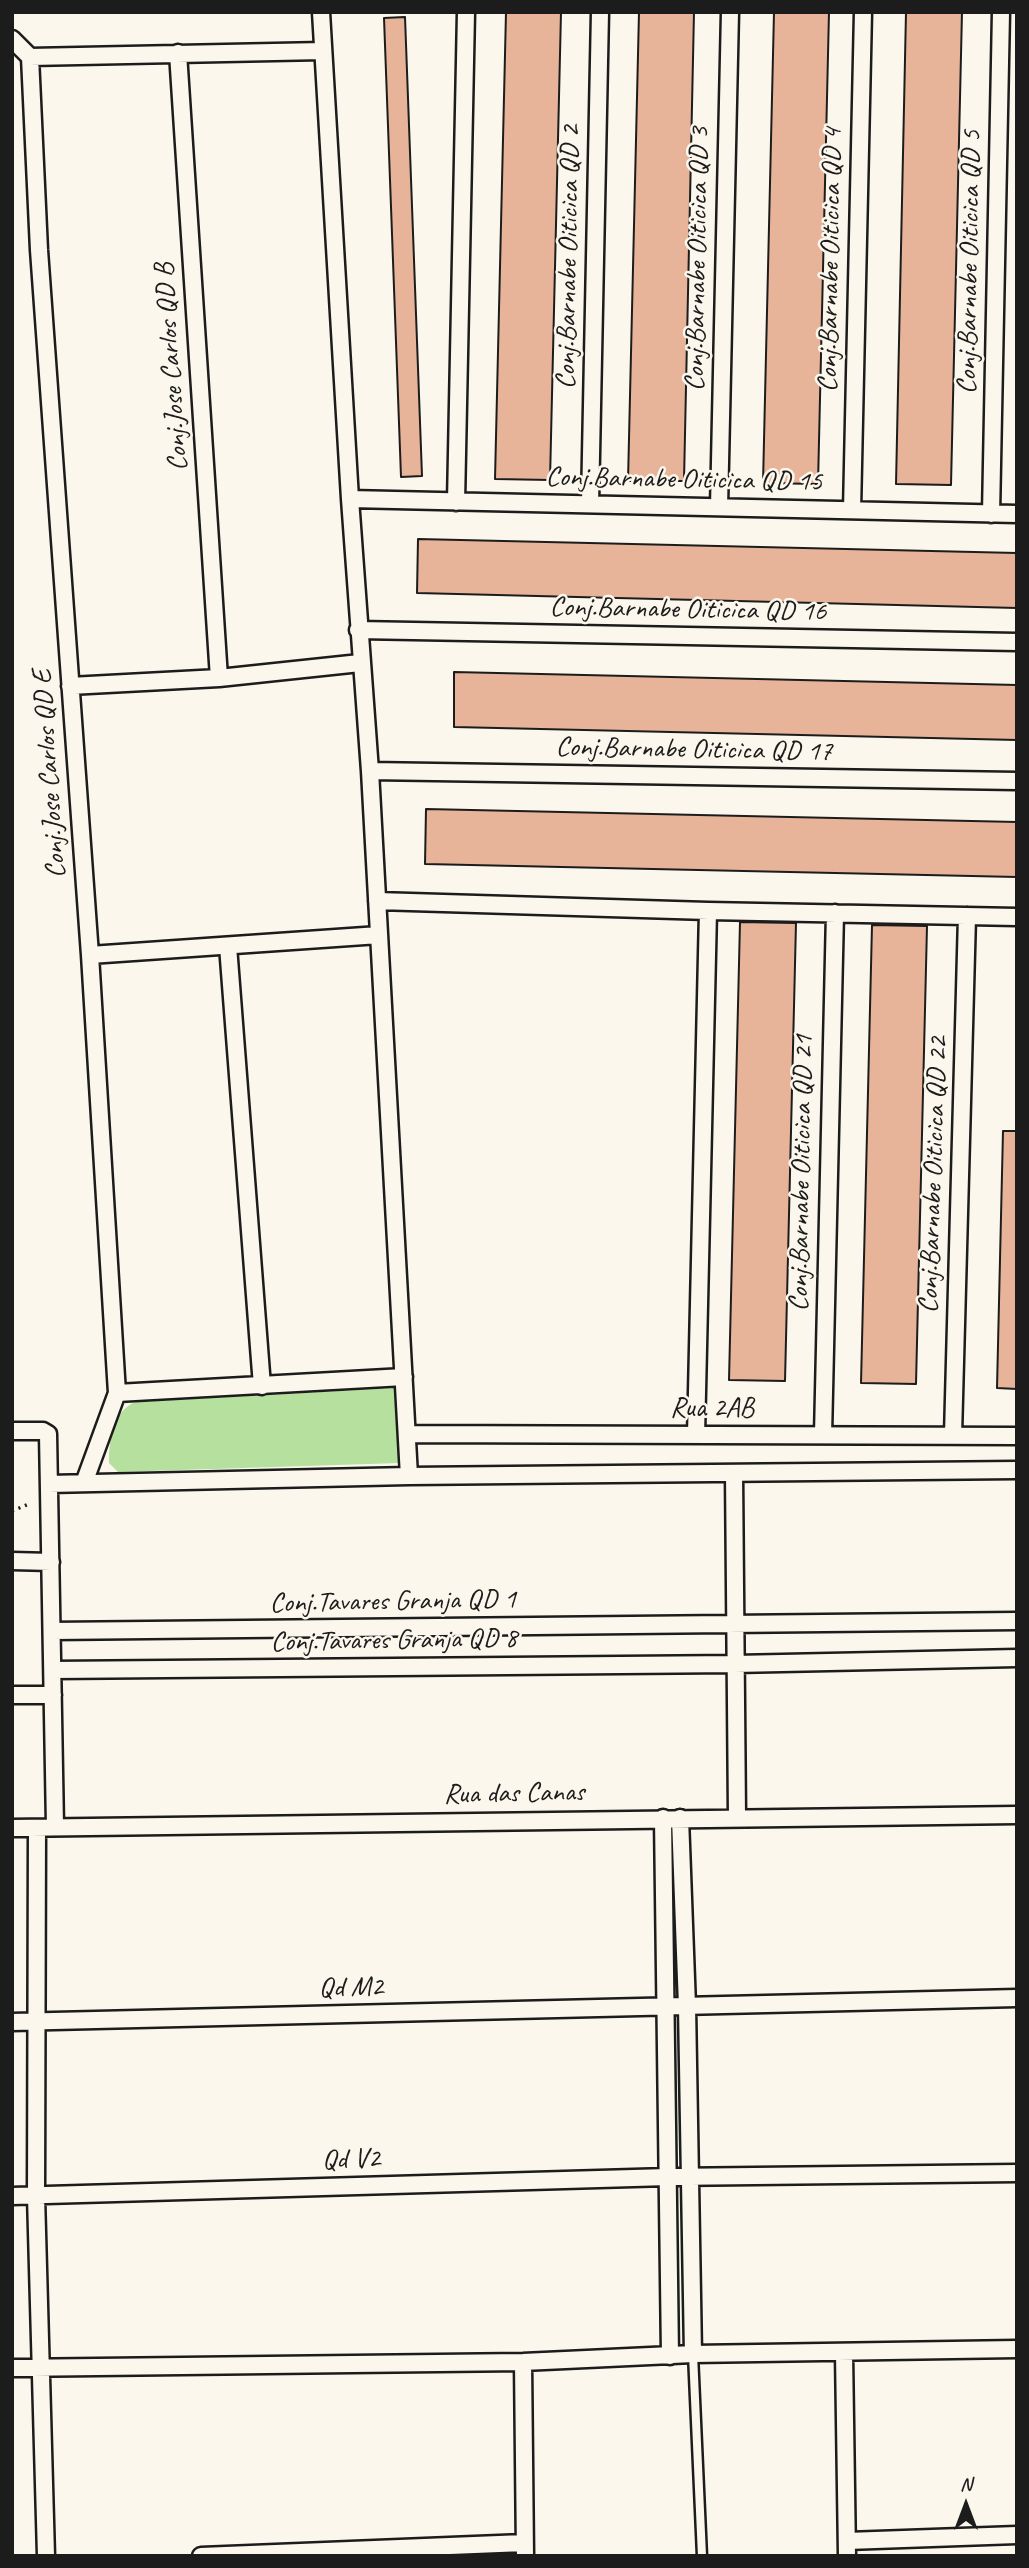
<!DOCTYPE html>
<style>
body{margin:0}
#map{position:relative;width:1029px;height:2568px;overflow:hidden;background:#fbf7ec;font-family:Caveat,sans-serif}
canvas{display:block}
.frame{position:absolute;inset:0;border:14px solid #1c1c1c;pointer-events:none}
.north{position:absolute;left:931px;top:2470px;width:70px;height:70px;-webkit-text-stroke:5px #fbf7ec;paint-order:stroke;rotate:0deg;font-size:19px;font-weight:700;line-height:28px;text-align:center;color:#1c1c1c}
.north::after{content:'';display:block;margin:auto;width:24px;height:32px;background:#1c1c1c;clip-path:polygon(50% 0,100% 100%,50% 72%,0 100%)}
</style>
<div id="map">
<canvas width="1029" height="2568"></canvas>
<div class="frame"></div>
<div class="north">N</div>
</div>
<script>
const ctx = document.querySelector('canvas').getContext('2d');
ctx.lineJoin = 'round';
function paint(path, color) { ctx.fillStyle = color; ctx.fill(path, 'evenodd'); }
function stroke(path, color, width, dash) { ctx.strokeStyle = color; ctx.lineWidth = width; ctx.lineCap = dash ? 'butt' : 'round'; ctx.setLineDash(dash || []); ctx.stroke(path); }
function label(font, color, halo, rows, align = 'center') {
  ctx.font = font + ' Caveat,sans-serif'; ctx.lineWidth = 5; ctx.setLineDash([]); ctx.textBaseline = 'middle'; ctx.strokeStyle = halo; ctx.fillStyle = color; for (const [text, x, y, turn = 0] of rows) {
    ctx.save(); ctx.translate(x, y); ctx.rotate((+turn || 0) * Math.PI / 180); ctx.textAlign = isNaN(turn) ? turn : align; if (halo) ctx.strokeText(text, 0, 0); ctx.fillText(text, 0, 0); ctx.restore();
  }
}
paint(new Path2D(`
 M 396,1388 L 399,1463 L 118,1472 L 109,1463 C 108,1442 114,1409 136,1402 Z`), '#b5e09d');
const building = new Path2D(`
 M 506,12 L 561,12 L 550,480 L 495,479 Z
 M 639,12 L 694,12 L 684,481 L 628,481 Z
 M 774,12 L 829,12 L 818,484 L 763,483 Z
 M 906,12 L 962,12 L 951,485 L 896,484 Z
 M 405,17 L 422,476 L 401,477 L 384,18 Z
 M 418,539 L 1017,553 L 1017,608 L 417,593 Z
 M 454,672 L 1017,685 L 1017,740 L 454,727 Z
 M 426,809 L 1017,822 L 1017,877 L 425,864 Z
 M 740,922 L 796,923 L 785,1381 L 729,1380 Z
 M 872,925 L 927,926 L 916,1384 L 861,1383 Z
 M 1003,1131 L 1017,1131 L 1017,1389 L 997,1388 Z`);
paint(building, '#e7b399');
stroke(building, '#1c1c1c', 2);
const service = new Path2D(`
 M 693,2354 L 702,2556`);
const minor = new Path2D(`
 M 321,12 L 350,499 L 370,771 L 409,1476
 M 12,39 L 30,57 L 323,51
 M 178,53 L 219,678
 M 30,57 L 39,250 L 90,955 L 117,1393 L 84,1483
 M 350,499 L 1017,514
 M 456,502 L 466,12
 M 590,504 L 600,12
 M 719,507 L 730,12
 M 852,510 L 863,12
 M 991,514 L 1001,12
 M 358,630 L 1017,642
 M 70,686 L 219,678 L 360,663
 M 370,771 L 1017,781
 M 377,901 L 708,911 L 1017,917
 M 228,946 L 262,1386
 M 90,955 L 379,935
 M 117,1393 L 404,1377
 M 12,1431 L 43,1431 L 48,1434 L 55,1827
 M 407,1434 L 1017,1436
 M 696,1435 L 708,911
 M 823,1435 L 835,913
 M 953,1435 L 967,916
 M 734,1473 L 737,1817
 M 49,1484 L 409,1476 L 1017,1470
 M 12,1561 L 51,1562
 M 52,1631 L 1017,1621
 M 53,1670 L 735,1664 L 1017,1658
 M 12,1695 L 53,1695
 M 663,1818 L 670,2356
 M 680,1818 L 687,2006 L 693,2354
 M 12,1828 L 1017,1815
 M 37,1828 L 36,2196 L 46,2556
 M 12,2022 L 1017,1998
 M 12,2196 L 668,2177 L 1017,2173
 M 844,2353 L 847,2556
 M 523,2362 L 525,2556
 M 12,2368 L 523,2362 L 693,2354 L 1017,2349
 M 847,2541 L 1017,2535
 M 201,2556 L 524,2543`);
stroke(service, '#1c1c1c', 13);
stroke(minor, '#1c1c1c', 21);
stroke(new Path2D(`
 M 12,1511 L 31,1503`), '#1c1c1c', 3.5, [2, 5]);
stroke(service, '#fbf7ec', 8);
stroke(minor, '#fbf7ec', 16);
label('28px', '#1c1c1c', '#fbf7ec', [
 ["Conj.Barnabe Oiticica QD 2",569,257,-89],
 ["Conj.Barnabe Oiticica QD 3",698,259,-89],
 ["Conj.Barnabe Oiticica QD 4",831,260,-89],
 ["Conj.Barnabe Oiticica QD 5",970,262,-89],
 ["Conj.Jose Carlos QD B",172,367,-94],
 ["Conj.Barnabe Oiticica QD 15",684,480,1],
 ["Conj.Barnabe Oiticica QD 16",688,610,1],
 ["Conj.Barnabe Oiticica QD 17",694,750,1],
 ["Conj.Jose Carlos QD E",50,774,-94],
 ["Conj.Barnabe Oiticica QD 21",802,1173,-89],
 ["Conj.Barnabe Oiticica QD 22",934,1175,-88],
 ["Rua 2AB",712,1409],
 ["Conj.Tavares Granja QD 1",393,1602,-1],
 ["Conj.Tavares Granja QD 8",394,1641,-1],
 ["Rua das Canas",514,1794,-1],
 ["Qd M2",351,1988,-1],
 ["Qd V2",351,2160,-2]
]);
</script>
